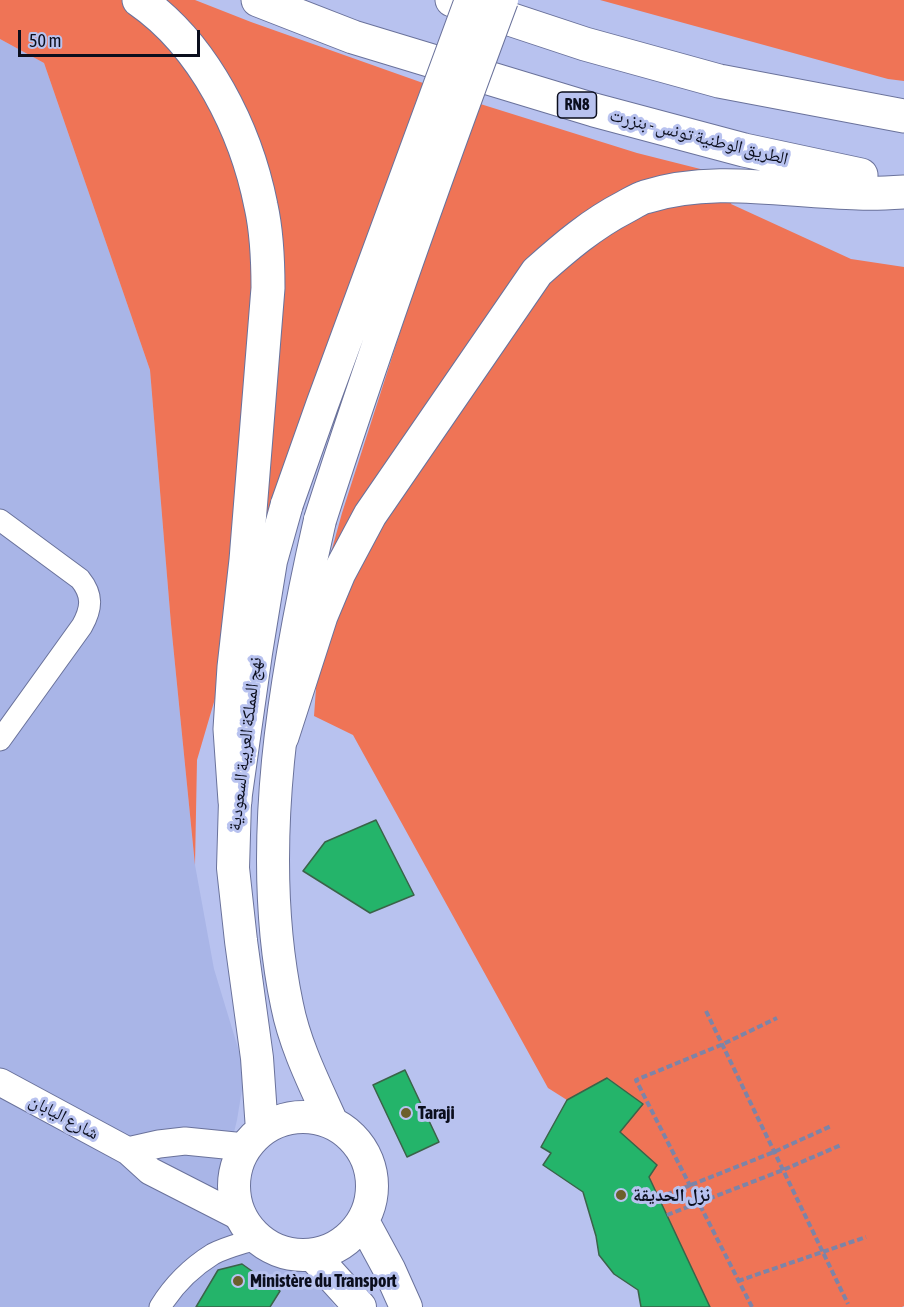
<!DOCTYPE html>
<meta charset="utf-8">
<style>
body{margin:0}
#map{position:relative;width:904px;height:1307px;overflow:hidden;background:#b8c2ef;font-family:"Asap Condensed",sans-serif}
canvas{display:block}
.scale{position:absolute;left:18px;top:30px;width:182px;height:27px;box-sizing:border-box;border:3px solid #0b0e1d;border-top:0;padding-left:8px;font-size:18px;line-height:21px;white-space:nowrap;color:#0b0e1d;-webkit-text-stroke:4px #b8c2ef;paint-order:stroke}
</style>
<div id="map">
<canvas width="904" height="1307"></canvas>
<div class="scale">50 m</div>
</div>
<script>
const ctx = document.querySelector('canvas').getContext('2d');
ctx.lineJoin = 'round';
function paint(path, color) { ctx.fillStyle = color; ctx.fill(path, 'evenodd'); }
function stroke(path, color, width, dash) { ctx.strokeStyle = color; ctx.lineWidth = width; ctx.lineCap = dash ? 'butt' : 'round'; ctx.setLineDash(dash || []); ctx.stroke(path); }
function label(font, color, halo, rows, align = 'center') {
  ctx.font = font + ' "Asap Condensed","Noto Naskh Arabic",sans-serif'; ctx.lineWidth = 6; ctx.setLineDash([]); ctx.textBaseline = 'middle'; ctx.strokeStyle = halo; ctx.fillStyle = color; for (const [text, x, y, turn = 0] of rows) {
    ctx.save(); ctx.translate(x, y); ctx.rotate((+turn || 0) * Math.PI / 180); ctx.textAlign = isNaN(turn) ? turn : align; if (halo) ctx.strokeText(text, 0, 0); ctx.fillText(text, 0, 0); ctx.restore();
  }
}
paint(new Path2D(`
 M 0,39 L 44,63 L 150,370 L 171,624 L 195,865 L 214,969 L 245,1071 L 237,1120 L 228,1157 L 224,1183 L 236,1225 L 259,1255 L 294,1263 L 317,1280 L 335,1307 L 0,1307 Z`), '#a9b5e7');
paint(new Path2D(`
 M 0,0 L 195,0 L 251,22 L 423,83 L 275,494 L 197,760 L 195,865 L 171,624 L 150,370 L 44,63 L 0,39 Z
 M 600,0 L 904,0 L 904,81 L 888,79 Z
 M 474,102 L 637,153 L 740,179 L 731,204 L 851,259 L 904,267 L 904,1306 L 902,1307 L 710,1307 L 649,1177 L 620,1132 L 642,1104 L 608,1078 L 567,1100 L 548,1088 L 353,735 L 314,716 L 324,578 L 342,513 Z`), '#ef7456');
const building = new Path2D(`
 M 376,820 L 414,895 L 370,913 L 303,871 L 325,842 Z
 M 405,1070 L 439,1142 L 407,1157 L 373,1085 Z
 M 607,1078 L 643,1104 L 620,1132 L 657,1165 L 649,1177 L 710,1307 L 641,1307 L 638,1290 L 614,1274 L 599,1255 L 596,1236 L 583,1192 L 543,1165 L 551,1153 L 541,1147 L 567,1100 Z
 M 242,1264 L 280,1291 L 270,1307 L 196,1307 L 218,1270 Z`);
paint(building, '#24b46a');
stroke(building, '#3a6348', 1.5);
const minor = new Path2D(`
 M 0,520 L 80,579 C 93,595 92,608 82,626 L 0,740
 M 160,1307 C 173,1286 192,1267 213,1254 C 226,1247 244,1243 258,1238`);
const tertiary = new Path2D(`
 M 0,1082 L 128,1151 L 150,1171 L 242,1218
 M 128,1151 L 159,1144 L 185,1141 L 245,1147`);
const secondary = new Path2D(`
 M 320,520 C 285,674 254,848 287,1005 C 295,1046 315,1085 332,1123
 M234 1186a69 69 0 1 1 138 0a69 69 0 1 1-138 0Z
 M 262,1130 L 257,1058 L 241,941 L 233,868 L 235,801 L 256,653 L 271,561 L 287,504
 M 363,1221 L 389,1269 L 406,1307
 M 313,1255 L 360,1307`);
const motorway = new Path2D(`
 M 139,0 C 204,45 246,130 261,206 C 267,233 268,260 268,288 L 246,560 L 234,667 L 230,729 L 235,801
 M 258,0 L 353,37 L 594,110 L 744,150 L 861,175
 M 452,0 L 585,44 L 719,81 L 904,116
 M 282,737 L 321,616 L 339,573 L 370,515 L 537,272 C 565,247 592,224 625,207 C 631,204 638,199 645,197 C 715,175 787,192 858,193 C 874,194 889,193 904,192`);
stroke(minor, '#6a729b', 23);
stroke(tertiary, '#6a729b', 29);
stroke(secondary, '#6a729b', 34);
stroke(motorway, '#6a729b', 35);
stroke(new Path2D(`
 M 706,1011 L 848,1304
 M 658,1198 L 774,1152 L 831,1126
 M 667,1215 L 783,1170 L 841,1145
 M 738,1281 L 866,1237
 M 752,1307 L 636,1080 L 721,1045 L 777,1018`), '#7d84a7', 4, [6, 3]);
stroke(minor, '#fff', 21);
stroke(tertiary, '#fff', 27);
stroke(secondary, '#fff', 32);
stroke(motorway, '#fff', 33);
const secondaryBridge = new Path2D(`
 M 287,504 L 322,405 L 471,0
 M 320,520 C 376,345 438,172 502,0`);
stroke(secondaryBridge, '#6a729b', 34, []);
stroke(secondaryBridge, '#fff', 32);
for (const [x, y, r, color] of [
 [406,1113,6,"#6c5f2c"],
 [621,1195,6,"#6c5f2c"],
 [238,1281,6,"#6c5f2c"]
]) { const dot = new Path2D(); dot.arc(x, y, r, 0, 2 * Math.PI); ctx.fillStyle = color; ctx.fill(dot); stroke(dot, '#b8c2ef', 2); }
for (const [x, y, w] of [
 [577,105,39]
]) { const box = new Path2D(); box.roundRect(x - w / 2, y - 13, w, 26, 4.5); ctx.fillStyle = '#b8c2ef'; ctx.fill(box); stroke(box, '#0b0e1d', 1.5); }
label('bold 16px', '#0b0e1d', null, [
 ["RN8",577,105]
]);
label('18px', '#0b0e1d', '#b8c2ef', [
 ["الطريق الوطنية تونس - بنزرت",699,137,14],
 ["نهج المملكة العربية السعودية",245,744,-83],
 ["شارع اليابان",64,1117,28]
]);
label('bold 18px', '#0b0e1d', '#b8c2ef', [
 ["Taraji",418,1113],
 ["نزل الحديقة",633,1195],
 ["Ministère du Transport",250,1281]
], 'left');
</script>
